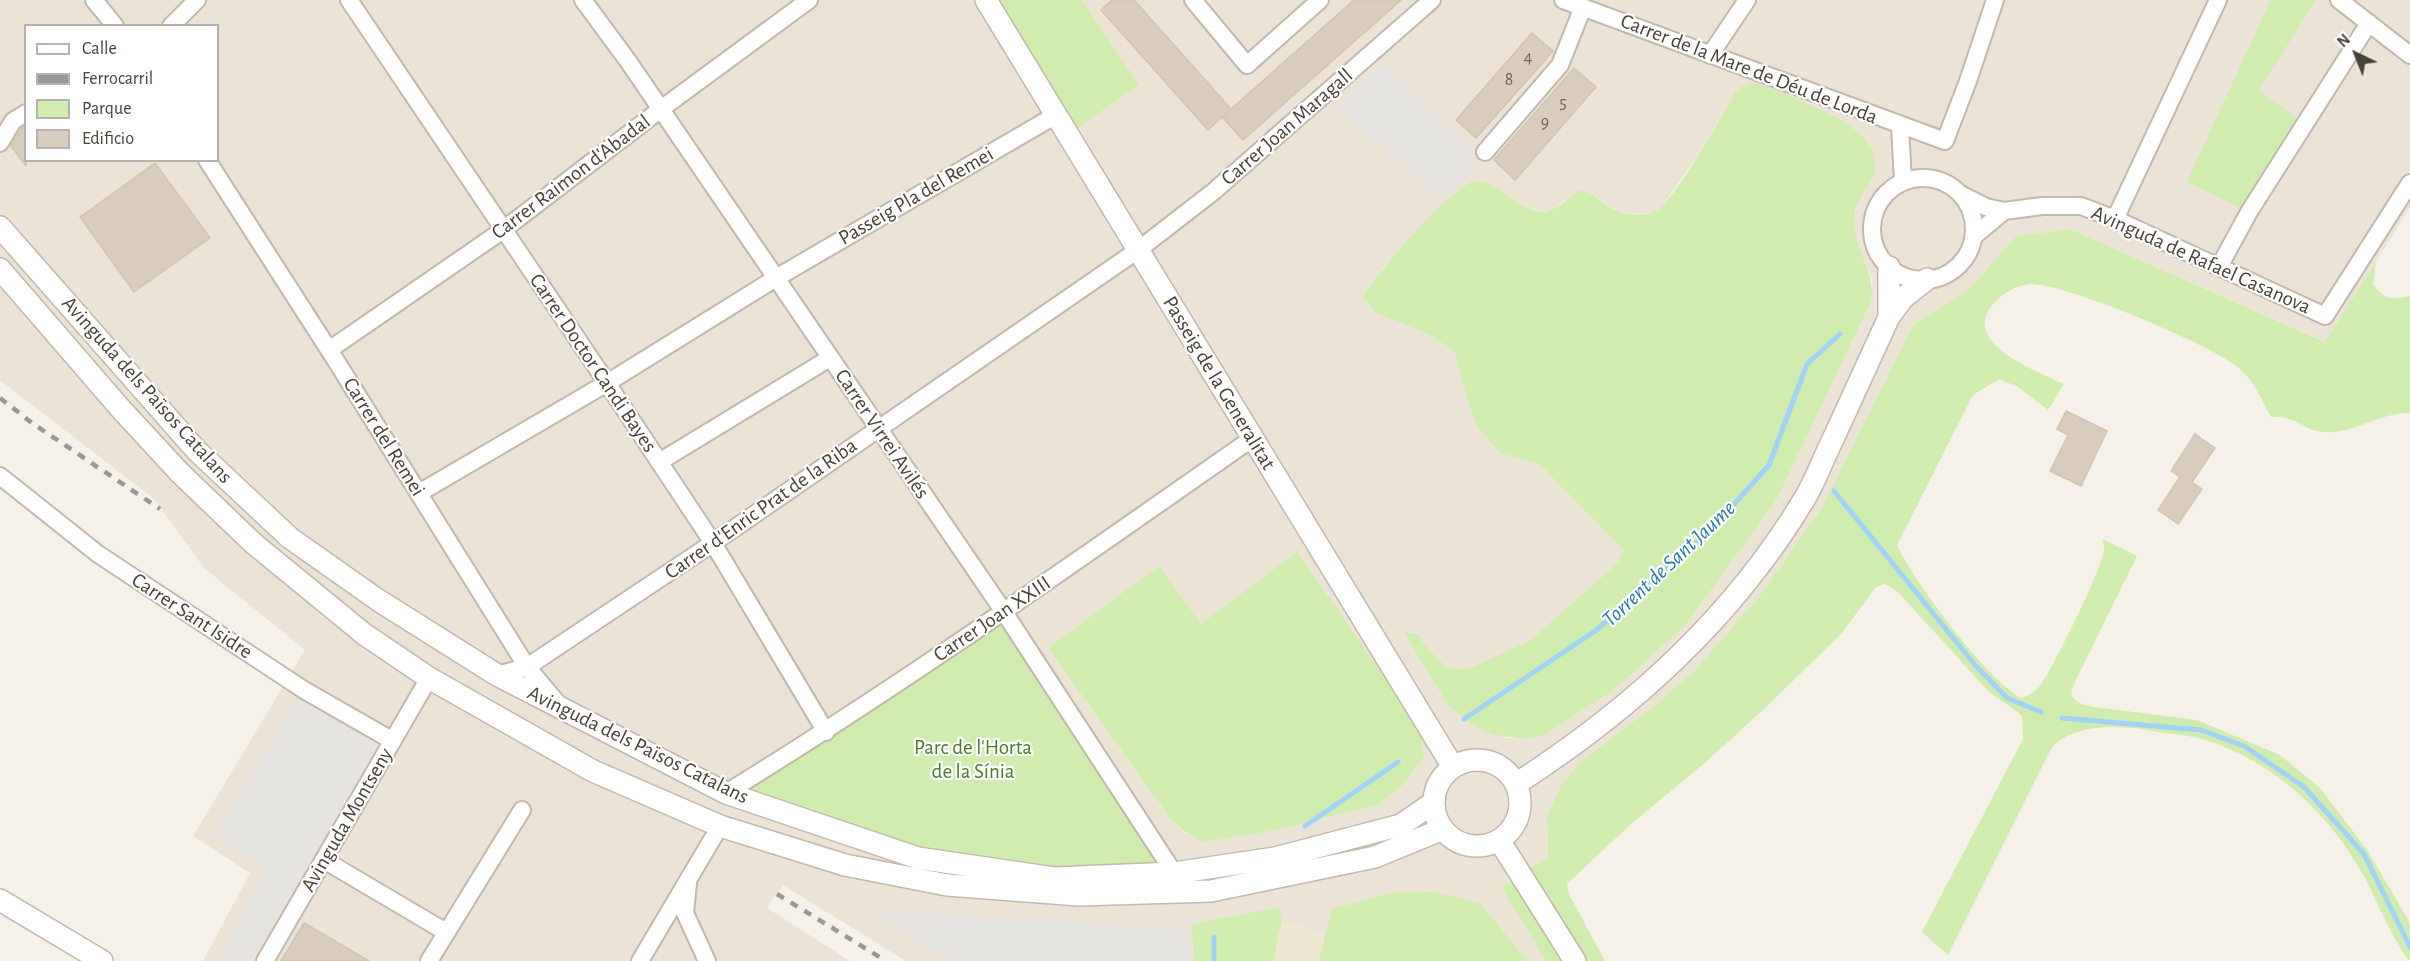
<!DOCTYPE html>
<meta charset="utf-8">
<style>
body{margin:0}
#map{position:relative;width:2410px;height:961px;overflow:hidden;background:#f5f1e8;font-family:"Alegreya Sans",sans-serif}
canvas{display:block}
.legend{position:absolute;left:24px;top:24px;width:195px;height:138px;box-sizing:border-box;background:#fff;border:2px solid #b6b3af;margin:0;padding:8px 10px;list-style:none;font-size:18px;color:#494236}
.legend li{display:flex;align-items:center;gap:12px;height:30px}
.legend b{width:30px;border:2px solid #b6b3af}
.north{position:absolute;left:2326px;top:24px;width:60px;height:60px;-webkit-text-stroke:4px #fff;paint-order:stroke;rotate:317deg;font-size:16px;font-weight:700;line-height:24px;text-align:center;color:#494236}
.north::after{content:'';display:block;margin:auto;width:21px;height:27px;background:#494236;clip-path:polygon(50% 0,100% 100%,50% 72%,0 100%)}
</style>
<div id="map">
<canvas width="2410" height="961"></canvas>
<ul class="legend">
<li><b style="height:8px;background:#fff"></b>Calle</li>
<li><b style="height:8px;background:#989898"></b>Ferrocarril</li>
<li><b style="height:16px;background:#d0ecae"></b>Parque</li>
<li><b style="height:16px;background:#d8cdbd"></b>Edificio</li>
</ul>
<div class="north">N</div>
</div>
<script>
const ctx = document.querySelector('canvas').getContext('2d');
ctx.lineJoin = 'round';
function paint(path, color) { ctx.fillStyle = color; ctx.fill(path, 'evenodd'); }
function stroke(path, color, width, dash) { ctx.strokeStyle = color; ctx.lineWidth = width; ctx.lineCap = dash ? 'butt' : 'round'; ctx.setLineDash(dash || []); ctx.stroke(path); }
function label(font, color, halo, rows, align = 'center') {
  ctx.font = font + ' "Alegreya Sans",sans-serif'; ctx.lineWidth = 4.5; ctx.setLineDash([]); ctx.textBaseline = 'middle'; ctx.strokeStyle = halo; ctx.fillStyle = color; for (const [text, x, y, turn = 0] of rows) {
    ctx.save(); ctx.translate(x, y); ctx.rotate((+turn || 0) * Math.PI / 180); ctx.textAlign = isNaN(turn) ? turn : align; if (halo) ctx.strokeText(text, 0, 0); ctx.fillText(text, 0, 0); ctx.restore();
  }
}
paint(new Path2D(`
 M 0,0 L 2410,0 L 2410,207 L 2326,342 L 2070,229 L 2016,236 L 1970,288 L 1914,324 L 1823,506 L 1758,598 L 1696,669 L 1653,707 L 1547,816 L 1548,858 L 1501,887 L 1546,961 L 1273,961 L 1282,920 L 1280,907 L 1191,924 L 1194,961 L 906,961 L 783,885 L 767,908 L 850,961 L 203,961 L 250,873 L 193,836 L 305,650 L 204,568 L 154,499 L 0,380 ZM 26,26 L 218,26 L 218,160 L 26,160 ZM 1734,94 L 1872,179 L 1858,199 L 1853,220 L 1856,240 L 1873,280 L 1871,302 L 1777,499 L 1685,626 L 1614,690 L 1563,723 L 1536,737 L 1507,738 L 1476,728 L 1449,707 L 1405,632 L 1419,634 L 1424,644 L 1447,668 L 1469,669 L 1479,666 L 1529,641 L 1611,569 L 1619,560 L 1624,550 L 1539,464 L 1530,461 L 1470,408 L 1459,365 L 1455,354 L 1448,347 L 1430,335 L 1376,313 L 1363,297 L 1382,269 L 1398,253 L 1437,210 L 1465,185 L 1496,189 L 1527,208 L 1540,211 L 1551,211 L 1579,190 L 1599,198 L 1617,211 L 1628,214 L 1653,213 L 1661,207 L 1697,157 ZM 1159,567 L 1201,624 L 1397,791 L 1377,805 L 1272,831 L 1205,842 L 1185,833 L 1170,818 L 1048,648 Z`), '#eae3d6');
paint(new Path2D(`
 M 1282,920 L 1325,932 L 1319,961 L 1273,961 Z`), '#efe7d1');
paint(new Path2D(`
 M 986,0 L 1082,0 L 1139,85 L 1068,134 Z
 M 2271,0 L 2316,0 L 2258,91 L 2305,124 L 2249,212 L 2187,182 Z
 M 1752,83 L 1762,85 C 1792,98 1881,125 1875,168 C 1872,189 1853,196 1854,223 C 1855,252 1877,272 1871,302 L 1777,499 L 1685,626 L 1614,690 L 1546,734 L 1527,739 L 1495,735 L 1476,728 L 1449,707 L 1404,632 L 1419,634 L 1424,644 L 1447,668 L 1469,669 L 1529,641 L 1611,569 L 1619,560 L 1624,550 L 1539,464 L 1501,453 L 1479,429 L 1470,408 L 1455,354 L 1448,347 L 1430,335 L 1376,313 L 1363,297 C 1374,276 1453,185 1473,182 C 1501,178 1520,217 1549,211 C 1559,208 1571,196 1579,190 C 1598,193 1608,211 1627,214 C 1635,215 1648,215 1654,212 C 1675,202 1721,117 1734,94 L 1741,87 Z
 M 2070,229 L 2325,342 L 2376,262 L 2373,284 C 2384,300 2391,300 2410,296 L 2410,413 C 2380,412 2355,434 2324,432 C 2304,431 2295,415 2271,417 C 2261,399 2255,382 2239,368 C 2212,345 2065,283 2030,284 C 2017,285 2003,293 1994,303 C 1958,343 2037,371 2064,384 L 2048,410 L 2018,387 L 1999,379 L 1973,395 L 1897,545 C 1912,579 1990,684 2022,698 C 2029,695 2035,692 2040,686 C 2052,670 2105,564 2104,548 C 2104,545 2103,542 2102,539 L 2137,556 L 2074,684 L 2071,694 C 2077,704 2083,705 2094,707 L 2197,720 L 2280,755 L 2320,788 L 2368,851 L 2410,923 L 2410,961 C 2399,952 2375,898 2367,882 C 2332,816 2278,764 2206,740 C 2189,735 2170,734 2152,731 C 2120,725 2077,723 2052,747 L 1948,955 L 1922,932 L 2023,739 L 2022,717 L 2019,713 L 1989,692 L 1898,592 L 1885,584 L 1876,587 L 1841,634 L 1765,708 L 1707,761 L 1631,824 L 1567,884 L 1569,894 L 1605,961 L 1546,961 L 1501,887 L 1548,858 L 1547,816 L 1562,784 L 1583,760 L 1653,707 L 1696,669 L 1758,598 L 1823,506 L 1914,324 L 1970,288 L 2016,236 Z
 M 1297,552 L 1420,729 L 1424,757 L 1397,791 L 1377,805 L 1272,831 L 1205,842 C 1190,837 1181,829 1170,818 L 1048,648 L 1159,566 L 1201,624 Z
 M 1004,612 L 1174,873 L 1054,878 L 918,858 L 726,793 Z
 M 1435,892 L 1481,904 L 1527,961 L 1319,961 L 1332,909 L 1391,893 Z
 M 1280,907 L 1282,920 L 1273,961 L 1194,961 L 1191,924 Z`), '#d0ecae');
paint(new Path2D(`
 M 1385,64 L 1482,159 L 1441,199 L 1339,108 Z
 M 304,690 L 385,736 L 251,961 L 217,961 L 267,869 L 214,834 Z
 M 871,911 L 1189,929 L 1190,961 L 951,961 Z`), '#e6e4e0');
stroke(new Path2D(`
 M 1834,491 L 1975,665 L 2007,698 L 2041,712
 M 2062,718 L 2201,730 L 2244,746 L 2304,787 L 2364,854 L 2410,947
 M 1464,719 L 1598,629 L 1713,528 L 1769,465 L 1807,364 L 1840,334
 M 1305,826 L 1398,762
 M 1214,961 L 1214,937`), '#a0d3f6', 5);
const building = new Path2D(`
 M 1112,0 L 1134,0 L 1231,109 L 1354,0 L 1401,0 L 1243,140 L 1222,117 L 1229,111 L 1208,130 L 1101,10 Z
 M 1532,33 L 1553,51 L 1476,138 L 1456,120 Z
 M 1574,68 L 1596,87 L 1515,180 L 1494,160 Z
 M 26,126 L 26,166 L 11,146 L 21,129 Z
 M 155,163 L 210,238 L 134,292 L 80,217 Z
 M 2066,411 L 2107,431 L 2081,486 L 2050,471 L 2068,435 L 2057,429 Z
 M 2195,434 L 2215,448 L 2192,482 L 2202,489 L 2178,524 L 2158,510 L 2180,477 L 2171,471 Z
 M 304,923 L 369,961 L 281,961 Z`);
paint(building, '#d8cdbd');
stroke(building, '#d3c5af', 1.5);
const minor = new Path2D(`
 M 94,0 L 115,26
 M 349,0 L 607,383 L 713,543 L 826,732
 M 583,0 L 628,61 L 1004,612 L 1174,873
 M 1193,0 L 1247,65 L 1320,0
 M 1563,0 L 1945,141 L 1968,81 L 1995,0
 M 2339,0 L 2410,55
 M 171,26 L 197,0
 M 1710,55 L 1747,0
 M 1900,126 L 1903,182
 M 0,143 L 13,121 L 26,113
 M 1485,152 L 1560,65 L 1583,7
 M 207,160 L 338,364 L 527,667 L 559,705
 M1872 229a51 51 0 1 1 102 0a51 51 0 1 1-102 0Z
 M 1962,195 L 1986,207 L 2004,211 L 2042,206 L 2081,206 L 2115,219 L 2325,316 L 2410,183
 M 2115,219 L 2218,0
 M 1973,237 L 2004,211
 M 2219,267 L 2249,212 L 2369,23
 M 329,350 L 503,230 L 661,109 L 809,0
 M 659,462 L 830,358
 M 0,476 L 98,554 L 304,690 L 393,741
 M 419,493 L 607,383 L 776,278 L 1056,115
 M 497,675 L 527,667 L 713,543 L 1138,250 L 1213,192 L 1432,0
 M 726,793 C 907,682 1079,559 1253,438
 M 324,860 L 446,932
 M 688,883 L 685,913 L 707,961
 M 265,961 L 429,678
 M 429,961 L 522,810
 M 640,961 L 720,826`);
const tertiary = new Path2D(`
 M 986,0 L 1453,767
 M 0,227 L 197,451 L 290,538 L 378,600 L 497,675 L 726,793 L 918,858 L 1054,878 L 1174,873 L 1275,858 L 1401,825 L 1433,803
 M 1889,267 L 1889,317
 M 0,269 L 120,408 L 180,473 L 253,543 L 364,634 L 429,678 L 593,771 L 720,826 L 845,865 L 947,885 L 1079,895 L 1211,891 L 1375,857 L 1443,829
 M1434 803a43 43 0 1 1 86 0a43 43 0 1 1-86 0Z
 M 1516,784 C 1632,709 1733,618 1805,498 C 1816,479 1824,457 1834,437 C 1852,397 1871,357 1889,317 L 1903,298 L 1927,279
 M 1499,840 L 1575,961
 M 0,900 L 102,961`);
stroke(minor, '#c2b9aa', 20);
stroke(tertiary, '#c2b9aa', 24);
stroke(minor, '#fff', 16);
stroke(tertiary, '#fff', 21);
stroke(new Path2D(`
 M 0,398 L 32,423 L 160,509
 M 777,894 L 886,961`), '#989898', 4.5, [8, 8]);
label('18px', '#6d6558', null, [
 ["4",1528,58],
 ["8",1509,80],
 ["5",1563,103],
 ["9",1545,123]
]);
label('21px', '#494236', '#fff', [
 ["Carrer de la Mare de Déu de Lorda",1749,69,21],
 ["Carrer Joan Maragall",1287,127,-41],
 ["Carrer Raimon d'Abadal",571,177,-37],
 ["Passeig Pla del Remei",916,196,-30],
 ["Avinguda de Rafael Casanova",2201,260,24],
 ["Carrer Doctor Candi Bayes",593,363,56],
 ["Passeig de la Generalitat",1219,383,59],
 ["Avinguda dels Països Catalans",147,390,48],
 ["Carrer Virrei Avilés",882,434,56],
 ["Carrer del Remei",384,437,58],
 ["Carrer d'Enric Prat de la Riba",761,509,-35],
 ["Carrer Sant Isidre",192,616,33],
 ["Carrer Joan XXIII",992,619,-34],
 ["Avinguda dels Països Catalans",638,745,26],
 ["Avinguda Montseny",347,820,-60]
]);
label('21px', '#478124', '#fff', [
 ["Parc de l'Horta",973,748],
 ["de la Sínia",973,772]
]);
label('italic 22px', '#2579b5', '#fff', [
 ["Torrent de Sant Jaume",1669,564,-43]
]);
</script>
